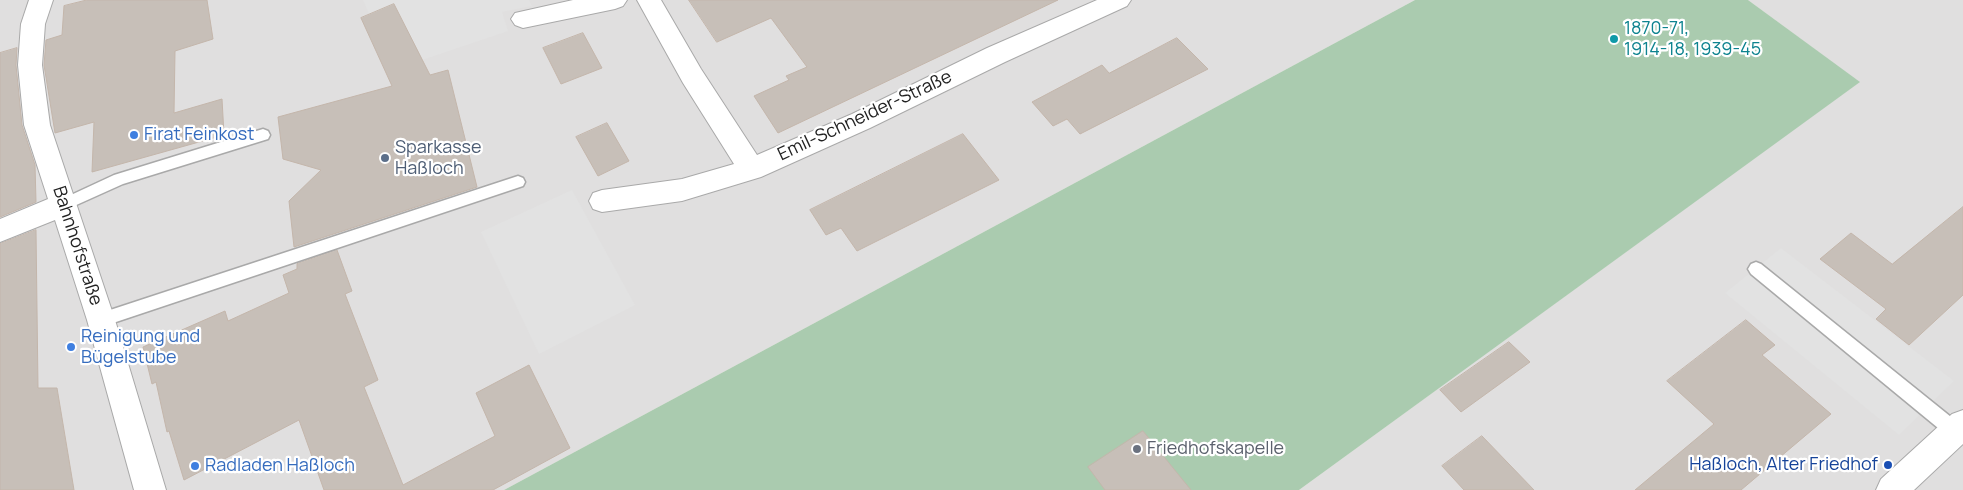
<!DOCTYPE html>
<meta charset="utf-8">
<style>
body{margin:0}
canvas{display:block;background:#f2efe9}
</style>
<canvas width="1963" height="490"></canvas>
<script>
const ctx = document.querySelector('canvas').getContext('2d');
ctx.lineJoin = 'round';
function paint(path, color) { ctx.fillStyle = color; ctx.fill(path, 'evenodd'); }
function stroke(path, color, width, dash) { ctx.strokeStyle = color; ctx.lineWidth = width; ctx.lineCap = dash ? 'butt' : 'round'; ctx.setLineDash(dash || []); ctx.stroke(path); }
function label(font, color, halo, rows, align = 'center') {
  ctx.font = font + ' Manrope,sans-serif'; ctx.lineWidth = 4.5; ctx.setLineDash([]); ctx.textBaseline = 'middle'; ctx.strokeStyle = halo; ctx.fillStyle = color; for (const [text, x, y, turn = 0] of rows) {
    ctx.save(); ctx.translate(x, y); ctx.rotate((+turn || 0) * Math.PI / 180); ctx.textAlign = isNaN(turn) ? turn : align; if (halo) ctx.strokeText(text, 0, 0); ctx.fillText(text, 0, 0); ctx.restore();
  }
}
paint(new Path2D(`
 M 0,0 L 1415,0 L 504,490 L 0,490 Z
 M 1748,0 L 1963,0 L 1963,490 L 1299,490 L 1859,82 Z`), '#e0dfdf');
paint(new Path2D(`
 M 1415,0 L 1748,0 L 1860,82 L 1299,490 L 504,490 Z`), '#aacbaf');
paint(new Path2D(`
 M 363,0 L 529,0 L 532,6 L 502,12 L 508,31 L 422,60 L 394,5 L 369,14 Z
 M 572,190 L 635,305 L 539,354 L 481,232 Z
 M 1781,248 L 1954,381 L 1899,435 L 1725,293 Z`), '#e2e2e2');
const building = new Path2D(`
 M 87,0 L 207,0 L 213,39 L 175,51 L 174,113 L 222,99 L 224,135 L 92,172 L 94,122 L 55,133 L 44,65 L 46,40 L 62,35 L 64,6 Z
 M 689,0 L 1058,0 L 778,133 L 754,96 L 789,80 L 786,76 L 807,67 L 771,18 L 717,42 Z
 M 394,4 L 430,75 L 448,70 L 477,187 L 294,247 L 289,201 L 321,170 L 283,159 L 278,117 L 392,86 L 361,18 Z
 M 583,33 L 602,68 L 561,84 L 543,48 Z
 M 1177,38 L 1208,69 L 1080,134 L 1067,119 L 1053,126 L 1032,102 L 1102,65 L 1109,73 Z
 M 17,48 L 16,65 L 22,125 L 35,165 L 36,202 L 0,217 L 0,53 Z
 M 607,123 L 629,161 L 598,176 L 576,137 Z
 M 963,134 L 999,180 L 857,251 L 841,228 L 826,235 L 810,210 Z
 M 1963,207 L 1963,295 L 1909,345 L 1876,319 L 1886,309 L 1820,259 L 1851,233 L 1892,264 Z
 M 36,230 L 38,388 L 57,388 L 74,490 L 0,490 L 0,244 Z
 M 337,250 L 352,291 L 345,294 L 378,380 L 364,387 L 403,485 L 495,436 L 476,393 L 529,365 L 570,448 L 493,490 L 324,490 L 299,420 L 184,480 L 169,431 L 167,432 L 156,382 L 152,384 L 143,347 L 225,311 L 228,321 L 289,293 L 283,275 L 297,269 L 297,264 Z
 M 1746,320 L 1775,345 L 1762,355 L 1831,414 L 1741,490 L 1635,490 L 1714,424 L 1667,381 Z
 M 1509,342 L 1530,362 L 1461,412 L 1440,390 Z
 M 1143,431 L 1191,490 L 1105,490 L 1088,467 Z
 M 1482,436 L 1534,490 L 1464,490 L 1442,466 Z`);
paint(building, '#c7bfb8');
stroke(building, '#c4b6ab', 1);
const lane = new Path2D(`
 M 263,129 L 268,131 L 270,135 L 268,139 L 123,184 L 63,211 L 58,209 L 56,205 L 58,201 L 114,175 Z
 M 518,176 L 523,178 L 525,182 L 523,186 L 101,327 L 95,325 L 93,320 L 95,315 L 101,313 Z
 M 1756,262 L 1761,264 L 1961,425 L 1963,430 L 1961,437 L 1955,439 L 1949,437 L 1751,274 L 1748,269 L 1751,264 Z`);
const street = new Path2D(`
 M 29,0 L 53,0 L 45,24 L 42,65 L 50,125 L 115,320 L 166,490 L 134,490 L 87,320 L 55,220 L 0,242 L 0,219 L 48,199 L 24,125 L 18,65 L 21,24 Z
 M 573,0 L 627,0 L 623,6 L 615,9 L 523,28 L 515,25 L 511,19 L 515,13 Z
 M 637,0 L 661,0 L 701,69 L 757,155 L 852,114 L 987,48 L 1097,0 L 1131,0 L 1127,6 L 1005,62 L 870,128 L 761,177 L 682,201 L 602,212 L 593,209 L 589,201 L 593,193 L 602,190 L 682,179 L 734,164 L 683,83 Z
 M 1963,410 L 1963,444 L 1914,490 L 1876,490 L 1881,479 L 1952,414 Z`);
stroke(lane, '#a9a9a9', 3);
stroke(street, '#a9a9a9', 2);
paint(lane, '#fff');
paint(street, '#fff');
for (const [x, y, r, color] of [
 [1614,39,5,"#0f9aa8"],
 [134,135,5,"#3f7fe0"],
 [385,158,5,"#5c6f8a"],
 [71,347,5,"#3f7fe0"],
 [1137,449,5,"#6b7280"],
 [1888,465,5,"#1a4fb4"],
 [195,466,5,"#3f7fe0"]
]) { const dot = new Path2D(); dot.arc(x, y, r, 0, 2 * Math.PI); ctx.fillStyle = color; ctx.fill(dot); stroke(dot, '#fff', 2); }
label('18px', '#0d838f', '#fff', [
 ["1870-71,",1624,29],
 ["1914-18, 1939-45",1624,50]
], 'left');
label('18px', '#222', '#fff', [
 ["Emil-Schneider-Straße",865,116,-25],
 ["Bahnhofstraße",77,246,72]
]);
label('18px', '#366cbe', '#fff', [
 ["Firat Feinkost",144,135],
 ["Reinigung und",81,337],
 ["Bügelstube",81,358],
 ["Radladen Haßloch",205,466]
], 'left');
label('18px', '#4e5e75', '#fff', [
 ["Sparkasse",395,148],
 ["Haßloch",395,169]
], 'left');
label('18px', '#5b616d', '#fff', [
 ["Friedhofskapelle",1147,449]
], 'left');
label('18px', '#164399', '#fff', [
 ["Haßloch, Alter Friedhof",1878,465]
], 'right');
</script>
